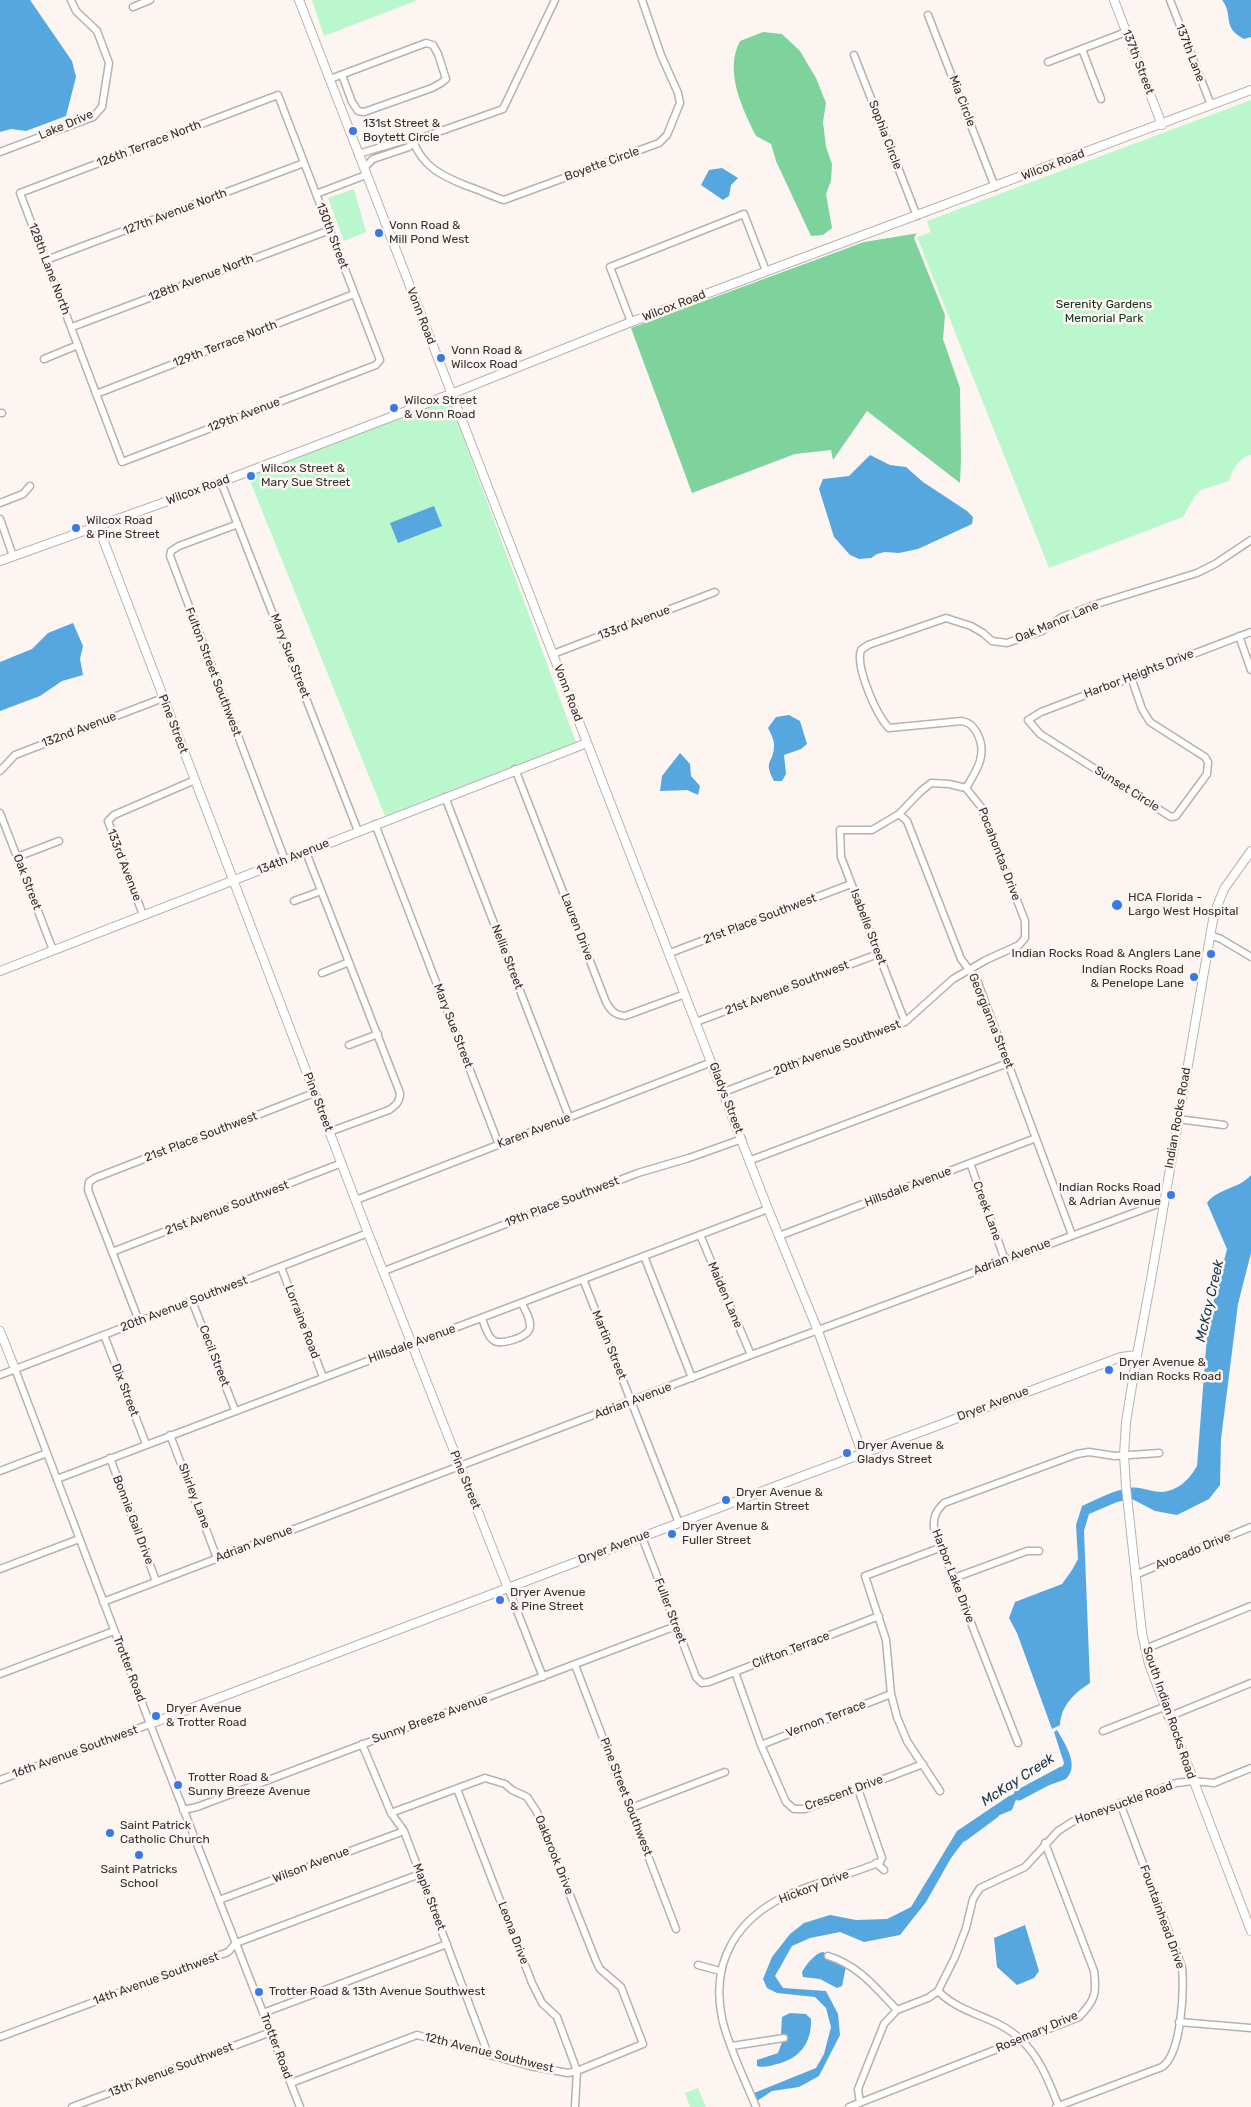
<!DOCTYPE html>
<style>
body{margin:0}
canvas{display:block;background:#fdf5f1}
</style>
<canvas width="1251" height="2107"></canvas>
<script>
const ctx = document.querySelector('canvas').getContext('2d');
ctx.lineJoin = 'round';
function paint(path, color) { ctx.fillStyle = color; ctx.fill(path, 'evenodd'); }
function stroke(path, color, width, dash) { ctx.strokeStyle = color; ctx.lineWidth = width; ctx.lineCap = dash ? 'butt' : 'round'; ctx.setLineDash(dash || []); ctx.stroke(path); }
function label(font, color, halo, rows, align = 'center') {
  ctx.font = font + ' Rubik,sans-serif'; ctx.lineWidth = 5; ctx.setLineDash([]); ctx.textBaseline = 'middle'; ctx.strokeStyle = halo; ctx.fillStyle = color; for (const [text, x, y, turn = 0] of rows) {
    ctx.save(); ctx.translate(x, y); ctx.rotate((+turn || 0) * Math.PI / 180); ctx.textAlign = isNaN(turn) ? turn : align; if (halo) ctx.strokeText(text, 0, 0); ctx.fillText(text, 0, 0); ctx.restore();
  }
}
paint(new Path2D(`
 M 312,0 L 418,0 L 324,36 Z
 M 1251,100 L 1251,455 C 1240,457 1232,470 1229,481 L 1201,490 L 1195,496 L 1183,517 L 1049,568 L 917,237 L 931,232 L 927,221 Z
 M 354,189 L 366,232 L 344,241 L 328,198 Z
 M 449,399 L 576,742 L 385,816 L 248,476 Z
 M 698,2088 L 706,2107 L 690,2107 L 685,2093 Z`), '#baf7cd');
paint(new Path2D(`
 M 763,32 L 782,34 L 800,51 L 816,78 L 826,103 L 823,122 L 826,147 L 832,164 L 831,181 L 826,194 L 832,228 L 823,235 L 811,236 L 776,161 L 771,144 L 756,136 C 742,108 724,71 740,41 Z
 M 919,233 L 916,234 L 914,238 L 945,315 L 943,339 L 960,388 L 961,460 L 960,483 L 867,411 L 833,460 L 831,450 L 795,454 L 692,493 L 631,328 L 864,242 Z`), '#7ed39c');
paint(new Path2D(`
 M 0,0 L 30,0 L 72,61 L 76,77 L 66,116 L 26,131 L 11,129 L 0,132 Z
 M 1222,0 L 1251,0 L 1251,37 L 1244,39 C 1221,27 1234,15 1222,0 Z
 M 722,168 L 738,178 L 731,185 L 729,196 L 723,200 L 701,185 L 709,170 Z
 M 870,455 L 890,465 L 906,467 L 923,482 L 967,511 L 973,517 L 972,524 L 918,549 L 899,553 L 885,552 L 877,554 L 871,558 L 859,559 L 850,555 L 834,537 L 819,489 L 823,479 L 849,476 Z
 M 434,506 L 442,526 L 398,543 L 390,523 Z
 M 73,623 L 83,646 L 80,659 L 83,675 L 62,681 L 40,696 L 0,711 L 0,662 L 32,649 L 48,633 Z
 M 789,715 L 800,721 L 807,744 L 801,749 L 784,755 L 786,774 L 782,781 L 774,781 C 763,760 773,764 774,747 C 775,741 771,734 768,728 L 776,717 Z
 M 680,753 L 690,764 L 691,776 L 700,786 L 698,795 L 687,790 L 660,791 L 662,776 Z
 M 1251,1175 L 1251,1253 L 1238,1304 L 1221,1439 L 1220,1485 L 1209,1499 L 1177,1515 L 1155,1511 L 1132,1499 L 1117,1502 L 1089,1514 L 1084,1531 L 1090,1683 C 1074,1693 1061,1706 1060,1725 L 1052,1729 L 1017,1633 L 1009,1618 L 1015,1602 L 1062,1584 L 1072,1570 L 1078,1559 L 1076,1525 L 1082,1506 C 1098,1499 1113,1490 1130,1488 C 1140,1486 1150,1492 1161,1492 C 1178,1491 1189,1480 1197,1466 L 1208,1323 L 1227,1249 L 1207,1203 C 1218,1188 1239,1189 1251,1175 Z
 M 1057,1730 C 1065,1744 1080,1765 1066,1779 L 1017,1797 L 1012,1810 L 976,1825 L 951,1858 L 926,1902 L 900,1935 L 864,1942 L 840,1932 L 810,1938 L 792,1946 L 775,1976 L 783,1988 L 826,1991 L 838,2014 L 840,2035 L 819,2076 L 799,2087 L 772,2091 L 757,2101 L 754,2093 L 816,2068 L 824,2054 L 831,2027 L 826,2008 L 815,1997 L 777,1993 L 767,1988 L 763,1979 L 772,1957 L 790,1934 L 804,1923 L 830,1915 L 856,1920 L 887,1919 L 911,1907 L 957,1831 L 1009,1796 L 1041,1784 L 1059,1774 L 1064,1763 L 1054,1732 Z
 M 1025,1925 L 1039,1971 L 1034,1978 L 1017,1985 L 997,1967 L 994,1938 Z
 M 823,1952 L 825,1953 L 825,1958 L 846,1966 L 842,1986 L 837,1988 L 820,1979 L 803,1977 L 802,1972 C 806,1965 815,1953 823,1952 Z
 M 790,2013 L 806,2014 L 811,2019 C 812,2043 799,2059 777,2064 C 770,2066 764,2068 757,2066 L 757,2060 L 778,2053 L 782,2042 L 788,2040 L 786,2034 L 781,2034 L 782,2017 Z`), '#56a6df');
stroke(new Path2D(`
 M 1019,1795 L 1062,1772
 M 963,1836 L 994,1813`), '#56a6df', 11);
const minor = new Path2D(`
 M 555,0 L 503,109 L 413,141 C 423,167 442,176 467,186 C 480,190 491,196 504,200 L 659,143 L 667,135 L 680,103 L 678,93 L 661,55 L 642,0
 M 1170,0 L 1211,105
 M 133,7 L 150,0
 M 928,15 L 995,187
 M 1082,49 L 1101,99
 M 854,55 L 917,216
 M 1048,62 L 1126,32
 M 330,79 L 426,43 L 433,45 L 438,54 L 446,79 L 441,83 L 432,88 L 364,112 L 358,111 L 352,102 L 342,75
 M 278,95 L 380,360 L 376,365 L 122,462 L 20,193 Z
 M 0,152 L 93,117 L 102,107 L 109,63 L 97,31 L 76,11 L 71,0
 M 358,154 L 405,140 L 413,141 L 409,147 L 373,159 L 364,168
 M 316,194 L 366,175
 M 46,260 L 304,163
 M 631,322 L 610,267 L 744,214 L 766,271
 M 72,327 L 330,230
 M 44,359 L 78,345
 M 96,394 L 354,294
 M 0,413 L 2,413
 M 221,482 L 358,831
 M 0,503 L 23,494 L 30,486
 M 0,519 L 13,556
 M 238,524 L 179,546 L 171,551 L 170,556 L 285,860
 M 1239,636 L 1251,670
 M 553,654 L 715,592
 M 1131,677 L 1142,709 L 1150,722 L 1205,757 L 1208,762 L 1207,774 L 1176,816 L 1171,817 L 1040,734 L 1028,720 L 1041,712 L 1251,632
 M 515,769 L 606,1002 C 611,1011 615,1015 625,1016 L 685,994
 M 0,771 L 15,755 L 163,698
 M 966,788 C 977,770 988,754 977,733 C 973,726 970,723 962,721 L 889,728 C 877,716 855,667 861,650 L 868,645 L 946,618 L 971,626 L 983,633 L 992,641 L 1007,643 L 1042,631 L 1062,617 L 1100,603 L 1197,573 L 1215,564 L 1251,540
 M 445,797 L 569,1117
 M 0,813 L 53,950
 M 899,814 L 907,821 L 961,959 L 977,980 L 1072,1235
 M 375,824 L 499,1145
 M 306,852 L 400,1093 C 400,1102 396,1105 389,1110 L 329,1132
 M 17,857 L 59,841
 M 294,901 L 321,891
 M 143,915 L 108,821 L 114,815 L 195,780
 M 1210,935 L 1221,939 L 1251,957
 M 670,953 L 851,884
 M 322,973 L 349,962
 M 696,1022 L 878,954
 M 349,1045 L 378,1034
 M 724,1092 L 905,1022 L 953,979 L 986,960 L 1019,945 L 1025,938 L 1025,921 L 981,807 L 966,788 L 949,784 L 931,783 L 920,792 L 899,814 L 872,830 L 840,830 L 841,857 L 905,1022
 M 1178,1119 L 1224,1125
 M 751,1160 L 1008,1063
 M 970,1163 L 1005,1260
 M 356,1200 L 712,1062
 M 700,1235 L 751,1355
 M 779,1236 L 1036,1138
 M 112,1252 L 342,1163
 M 644,1256 L 692,1378
 M 281,1267 L 323,1377
 M 384,1271 L 638,1173 L 689,1158 L 742,1139
 M 583,1279 L 679,1523
 M 192,1301 L 235,1410
 M 482,1319 C 485,1325 487,1336 493,1340 C 499,1346 525,1338 529,1330 C 533,1322 525,1311 522,1303
 M 139,1321 L 88,1190 L 89,1182 L 95,1178 L 314,1093
 M 104,1335 L 146,1444
 M 15,1369 L 150,1724 L 300,2107
 M 0,1375 L 368,1233
 M 170,1435 L 217,1558
 M 110,1458 L 156,1581
 M 0,1471 L 47,1453
 M 57,1479 L 768,1209
 M 642,1537 L 696,1677 L 702,1683 L 709,1682 L 879,1616
 M 0,1569 L 79,1539
 M 1135,1575 L 1251,1527
 M 954,1578 L 1027,1551 L 1039,1551
 M 508,1588 L 543,1677
 M 103,1602 L 751,1355 L 1163,1202
 M 1145,1649 L 1251,1606
 M 575,1665 L 676,1929
 M 735,1672 L 761,1745 L 786,1802 L 794,1809 L 805,1809 L 923,1764
 M 0,1674 L 114,1631
 M 1168,1717 L 1251,1683
 M 1103,1731 L 1164,1707
 M 1018,1743 L 934,1528 C 933,1517 936,1511 944,1503 L 1077,1454 L 1089,1452 L 1115,1456 L 1159,1453
 M 362,1744 L 391,1813 L 404,1831 L 488,2054
 M 761,1745 L 891,1694
 M 0,1780 L 150,1724
 M 457,1789 L 532,1983 L 542,2003 L 557,2017 L 577,2071 L 575,2107
 M 940,1791 L 907,1741 L 897,1717 L 891,1694 L 886,1640 L 865,1576 L 942,1547
 M 631,1808 L 725,1772
 M 183,1810 L 197,1807 L 676,1626
 M 876,1863 L 884,1870
 M 219,1900 L 404,1831
 M 828,1956 C 858,1965 876,1988 897,2010
 M 698,1965 L 720,1971
 M 938,1991 C 954,2007 972,2012 992,2021 C 1032,2038 1044,2069 1059,2107
 M 263,2013 L 447,1944
 M 1179,2022 L 1251,2028
 M 0,2037 L 228,1952 L 236,1943 L 420,1874
 M 732,2046 L 784,2038
 M 291,2083 L 417,2035 L 530,2066 L 568,2073 L 577,2071 L 643,2044 L 621,1987 L 600,1969 L 596,1961 L 537,1812 L 527,1797 L 512,1790 L 505,1784 L 485,1778 L 391,1813
 M 860,2103 L 858,2089 L 884,2024 L 897,2010 L 928,1998 L 938,1991 L 955,1957 L 966,1928 L 973,1899 L 980,1888 L 1025,1867 L 1058,1831 L 1072,1822 L 1176,1783 L 1193,1781 L 1214,1783 L 1251,1768
 M 72,2107 L 271,2032
 M 756,2107 C 746,2082 727,2044 722,2018 C 710,1960 738,1917 790,1894 C 819,1881 851,1875 880,1862 L 882,1858 L 858,1789
 M 849,2107 L 1079,2017 C 1095,2000 1097,1994 1094,1971 L 1045,1843
 M 1056,2107 L 1162,2067 C 1182,2053 1184,1990 1182,1967 L 1120,1803`);
const tertiary = new Path2D(`
 M 299,0 L 768,1209 L 818,1331 L 862,1453
 M 1114,0 L 1162,125
 M 98,526 L 368,1233 L 508,1588
 M 0,561 L 221,482 L 451,394 L 631,322 L 1251,90
 M 1251,851 L 1224,889 L 1214,914 L 1150,1285 L 1137,1355 L 1126,1422 L 1124,1455 L 1126,1487 L 1142,1633 L 1149,1664 L 1251,1931
 M 0,971 L 587,743
 M 0,1331 L 15,1369
 M 150,1724 L 800,1477 L 1121,1357 L 1137,1355`);
stroke(minor, '#b9b1ad', 9);
stroke(tertiary, '#b9b1ad', 10);
stroke(minor, '#fff', 6);
stroke(tertiary, '#fff', 8);
for (const [x, y, r, color] of [
 [353,131,5,"#3879e8"],
 [379,233,5,"#3879e8"],
 [441,358,5,"#3879e8"],
 [394,408,5,"#3879e8"],
 [251,476,5,"#3879e8"],
 [76,528,5,"#3879e8"],
 [1117,905,6,"#3879e8"],
 [1211,954,5,"#3879e8"],
 [1194,977,5,"#3879e8"],
 [1171,1195,5,"#3879e8"],
 [1109,1370,5,"#3879e8"],
 [847,1453,5,"#3879e8"],
 [726,1500,5,"#3879e8"],
 [672,1534,5,"#3879e8"],
 [500,1600,5,"#3879e8"],
 [156,1716,5,"#3879e8"],
 [178,1785,5,"#3879e8"],
 [110,1833,5,"#3879e8"],
 [139,1855,5,"#3879e8"],
 [259,1992,5,"#3879e8"]
]) { const dot = new Path2D(); dot.arc(x, y, r, 0, 2 * Math.PI); ctx.fillStyle = color; ctx.fill(dot); stroke(dot, '#fdf5f1', 2); }
label('12px', '#34312f', '#fdf5f1', [
 ["137th Lane",1190,53,69],
 ["137th Street",1138,62,69],
 ["Mia Circle",962,101,69],
 ["Lake Drive",66,125,-23],
 ["Sophia Circle",885,135,69],
 ["126th Terrace North",149,144,-21],
 ["Boyette Circle",602,164,-20],
 ["Wilcox Road",1053,165,-21],
 ["127th Avenue North",175,212,-21],
 ["130th Street",332,236,69],
 ["128th Lane North",49,269,69],
 ["128th Avenue North",201,278,-21],
 ["Wilcox Road",674,306,-21],
 ["Vonn Road",421,316,69],
 ["129th Terrace North",225,344,-21],
 ["129th Avenue",244,415,-21],
 ["Wilcox Road",198,490,-20],
 ["Oak Manor Lane",1057,622,-23],
 ["133rd Avenue",634,623,-21],
 ["Mary Sue Street",290,656,69],
 ["Fulton Street Southwest",213,672,69],
 ["Harbor Heights Drive",1139,674,-21],
 ["Vonn Road",568,693,69],
 ["Pine Street",173,724,69],
 ["132nd Avenue",79,730,-21],
 ["Sunset Circle",1127,789,32],
 ["Pocahontas Drive",999,854,69],
 ["134th Avenue",293,857,-22],
 ["133rd Avenue",124,865,69],
 ["Oak Street",27,882,69],
 ["21st Place Southwest",760,919,-21],
 ["Lauren Drive",577,927,69],
 ["Isabelle Street",868,927,69],
 ["Nellie Street",507,957,69],
 ["21st Avenue Southwest",787,988,-21],
 ["Georgianna Street",991,1021,68],
 ["Mary Sue Street",453,1026,69],
 ["20th Avenue Southwest",837,1048,-21],
 ["Gladys Street",726,1098,69],
 ["Pine Street",318,1102,69],
 ["Indian Rocks Road",1178,1118,-80],
 ["Karen Avenue",534,1131,-21],
 ["21st Place Southwest",201,1137,-21],
 ["Hillsdale Avenue",908,1187,-21],
 ["19th Place Southwest",562,1202,-21],
 ["21st Avenue Southwest",227,1208,-21],
 ["Creek Lane",987,1211,70],
 ["Adrian Avenue",1012,1257,-21],
 ["Maiden Lane",725,1295,67],
 ["20th Avenue Southwest",184,1304,-21],
 ["Lorraine Road",302,1322,69],
 ["Hillsdale Avenue",412,1344,-20],
 ["Martin Street",609,1345,68],
 ["Cecil Street",214,1356,69],
 ["Dix Street",125,1390,69],
 ["Adrian Avenue",633,1401,-21],
 ["Dryer Avenue",993,1404,-21],
 ["Pine Street",465,1480,68],
 ["Shirley Lane",194,1496,69],
 ["Bonnie Gail Drive",133,1520,69],
 ["Adrian Avenue",254,1544,-21],
 ["Dryer Avenue",614,1547,-21],
 ["Avocado Drive",1193,1551,-22],
 ["Harbor Lake Drive",953,1576,69],
 ["Fuller Street",670,1611,69],
 ["Clifton Terrace",791,1650,-21],
 ["Trotter Road",129,1669,69],
 ["South Indian Rocks Road",1169,1713,71],
 ["Sunny Breeze Avenue",430,1719,-20],
 ["Vernon Terrace",826,1719,-21],
 ["16th Avenue Southwest",75,1752,-20],
 ["Crescent Drive",844,1793,-20],
 ["Pine Street Southwest",626,1797,69],
 ["Honeysuckle Road",1124,1803,-20],
 ["Oakbrook Drive",554,1855,68],
 ["Wilson Avenue",311,1865,-21],
 ["Hickory Drive",814,1887,-21],
 ["Maple Street",429,1897,69],
 ["Fountainhead Drive",1162,1917,70],
 ["Leona Drive",513,1933,69],
 ["14th Avenue Southwest",156,1979,-20],
 ["Rosemary Drive",1037,2032,-23],
 ["Trotter Road",276,2046,69],
 ["12th Avenue Southwest",489,2053,14],
 ["13th Avenue Southwest",171,2070,-21]
]);
label('12px', '#34312f', '#fdf5f1', [
 ["131st Street &",363,124],
 ["Boytett Circle",363,138],
 ["Vonn Road &",389,226],
 ["Mill Pond West",389,240],
 ["Vonn Road &",451,351],
 ["Wilcox Road",451,365],
 ["Wilcox Street",404,401],
 ["& Vonn Road",404,415],
 ["Wilcox Street &",261,469],
 ["Mary Sue Street",261,483],
 ["Wilcox Road",86,521],
 ["& Pine Street",86,535],
 ["HCA Florida -",1128,898],
 ["Largo West Hospital",1128,912],
 ["Indian Rocks Road & Anglers Lane",1201,954,"right"],
 ["Indian Rocks Road",1184,970,"right"],
 ["& Penelope Lane",1184,984,"right"],
 ["Indian Rocks Road",1161,1188,"right"],
 ["& Adrian Avenue",1161,1202,"right"],
 ["Dryer Avenue &",1119,1363],
 ["Indian Rocks Road",1119,1377],
 ["Dryer Avenue &",857,1446],
 ["Gladys Street",857,1460],
 ["Dryer Avenue &",736,1493],
 ["Martin Street",736,1507],
 ["Dryer Avenue &",682,1527],
 ["Fuller Street",682,1541],
 ["Dryer Avenue",510,1593],
 ["& Pine Street",510,1607],
 ["Dryer Avenue",166,1709],
 ["& Trotter Road",166,1723],
 ["Trotter Road &",188,1778],
 ["Sunny Breeze Avenue",188,1792],
 ["Saint Patrick",120,1826],
 ["Catholic Church",120,1840],
 ["Saint Patricks",139,1870,"center"],
 ["School",139,1884,"center"],
 ["Trotter Road & 13th Avenue Southwest",269,1992]
], 'left');
label('12px', '#0e331d', '#fdf5f1', [
 ["Serenity Gardens",1104,305],
 ["Memorial Park",1104,319]
]);
label('italic 14px', '#11344b', '#fdf5f1', [
 ["McKay Creek",1210,1301,-77],
 ["McKay Creek",1018,1780,-33]
]);
</script>
